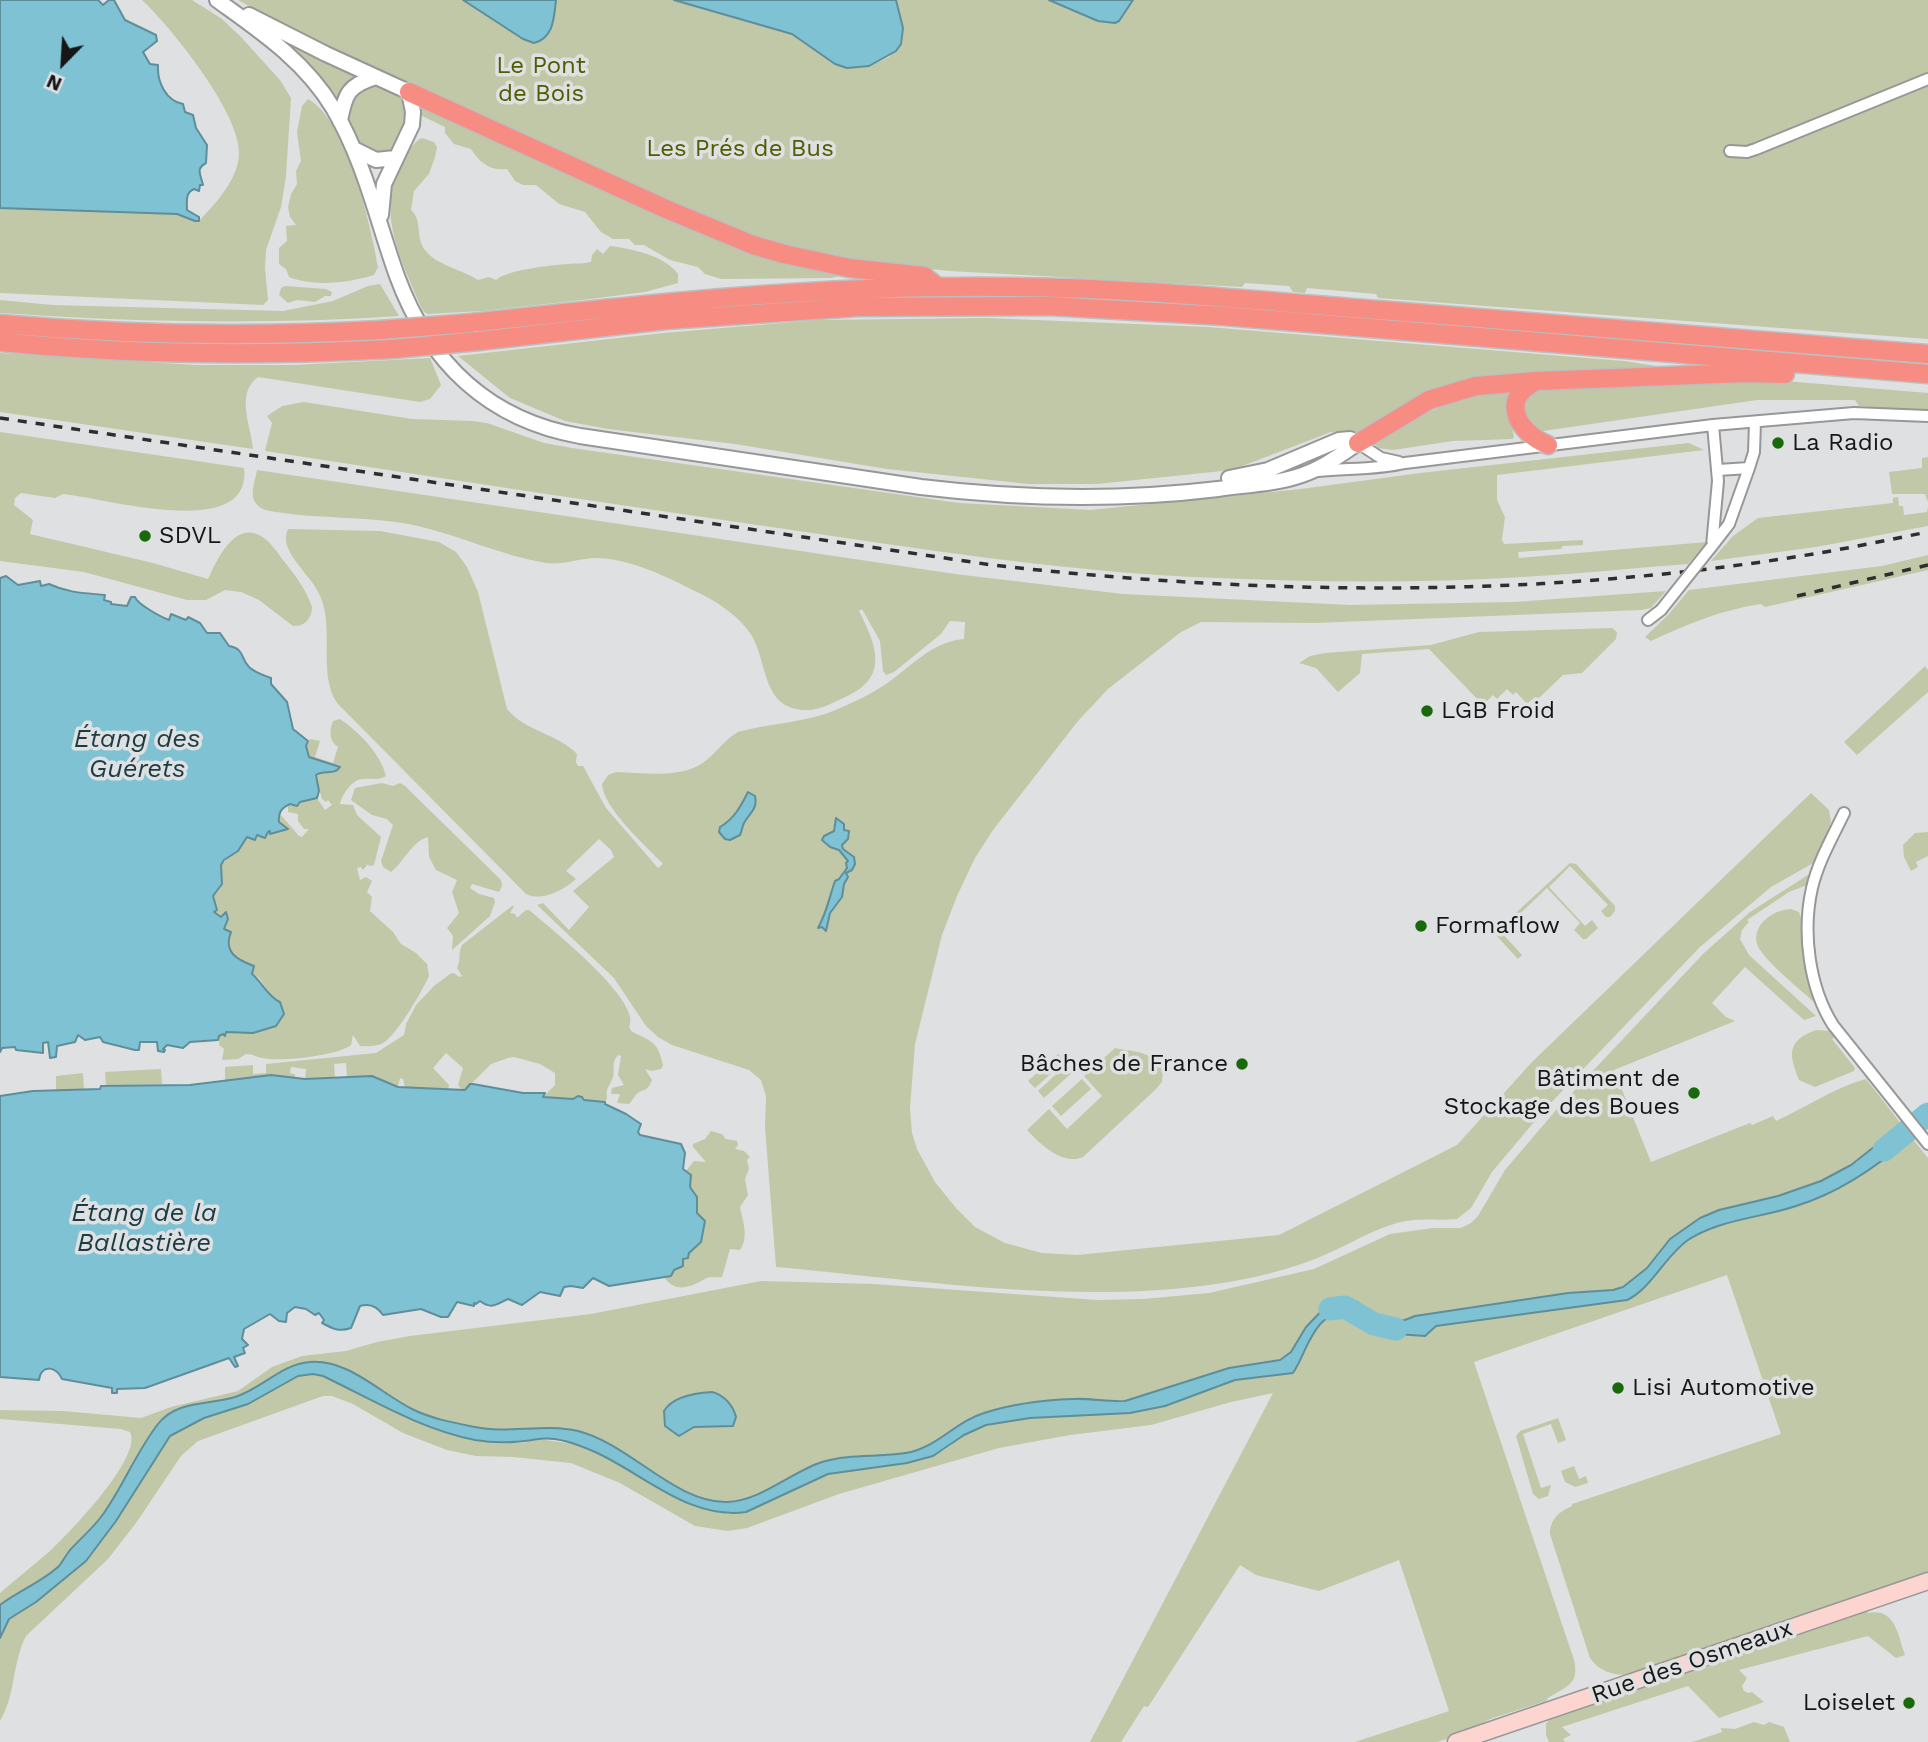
<!DOCTYPE html>
<meta charset="utf-8">
<style>
body{margin:0}
#map{position:relative;width:1928px;height:1742px;overflow:hidden;background:#dfe0e1;font-family:"Work Sans",sans-serif}
canvas{display:block}
.north{position:absolute;left:28px;top:28px;width:70px;height:70px;-webkit-text-stroke:5px #dfe0e1;paint-order:stroke;rotate:204deg;font-size:19px;font-weight:700;line-height:28px;text-align:center;color:#161617}
.north::after{content:'';display:block;margin:auto;width:24px;height:32px;background:#161617;clip-path:polygon(50% 0,100% 100%,50% 72%,0 100%)}
</style>
<div id="map">
<canvas width="1928" height="1742"></canvas>
<div class="north">N</div>
</div>
<script>
const ctx = document.querySelector('canvas').getContext('2d');
ctx.lineJoin = 'round';
function paint(path, color) { ctx.fillStyle = color; ctx.fill(path, 'evenodd'); }
function stroke(path, color, width, dash) { ctx.strokeStyle = color; ctx.lineWidth = width; ctx.lineCap = dash ? 'butt' : 'round'; ctx.setLineDash(dash || []); ctx.stroke(path); }
function label(font, color, halo, rows, align = 'center') {
  ctx.font = font + ' "Work Sans",sans-serif'; ctx.lineWidth = 7; ctx.setLineDash([]); ctx.textBaseline = 'middle'; ctx.strokeStyle = halo; ctx.fillStyle = color; for (const [text, x, y, turn = 0] of rows) {
    ctx.save(); ctx.translate(x, y); ctx.rotate((+turn || 0) * Math.PI / 180); ctx.textAlign = isNaN(turn) ? turn : align; if (halo) ctx.strokeText(text, 0, 0); ctx.fillText(text, 0, 0); ctx.restore();
  }
}
paint(new Path2D(`
 M 142,0 L 192,0 L 200,5 L 222,19 L 241,37 L 280,80 L 291,98 L 286,176 L 281,207 L 266,250 L 265,268 L 268,300 L 263,305 L 0,293 L 0,208 L 177,214 L 198,222 C 215,204 238,180 239,154 C 241,114 171,27 142,0 Z
 M 238,0 L 463,0 L 529,42 C 554,40 553,20 556,0 L 674,0 L 792,34 L 835,64 L 847,68 L 869,66 L 889,57 L 903,28 L 896,0 L 1049,0 L 1108,23 L 1124,15 L 1133,0 L 1928,0 L 1928,339 L 1378,298 L 1376,294 L 1307,288 L 1305,293 L 1293,292 L 1289,286 L 1245,283 L 1242,287 L 950,271 L 869,263 L 811,253 L 765,240 L 679,206 L 457,103 L 327,48 Z
 M 278,34 L 361,75 L 344,87 L 337,106 L 279,40 Z
 M 379,83 L 404,97 L 408,118 L 396,148 L 390,153 C 385,153 377,154 373,153 C 351,147 345,120 349,101 L 363,87 Z
 M 308,99 C 347,120 371,225 378,267 L 374,275 C 347,283 315,287 289,277 L 286,269 L 279,264 L 279,248 L 287,241 L 286,226 L 296,225 L 290,217 L 288,207 L 291,194 L 297,184 L 296,171 L 301,161 L 297,132 L 302,106 Z
 M 419,106 L 844,275 L 831,278 L 721,279 L 705,274 L 698,267 L 670,260 L 644,245 L 635,245 L 629,239 L 613,239 L 608,236 L 601,232 L 585,212 L 559,204 L 536,185 L 523,185 L 515,181 L 507,169 C 490,171 480,163 471,149 L 454,144 L 445,133 L 445,127 L 420,115 Z
 M 422,138 L 434,142 L 437,147 L 435,157 L 429,174 L 414,191 L 411,210 C 423,221 415,237 425,250 C 437,266 462,269 478,280 L 489,277 L 496,280 C 506,270 552,265 568,264 C 576,263 583,264 591,262 L 592,255 L 597,249 L 603,254 L 610,246 C 632,249 664,255 678,274 L 678,283 L 645,292 L 582,300 L 483,311 L 427,314 L 423,311 C 403,264 374,212 402,162 C 407,153 413,142 422,138 Z
 M 380,284 L 399,316 C 265,325 133,322 0,313 L 0,300 L 52,305 L 283,311 L 333,301 L 368,286 Z
 M 285,286 L 326,289 L 332,292 L 331,296 L 325,296 L 315,302 L 297,300 L 288,303 L 279,295 L 281,288 Z
 M 987,318 L 1208,327 L 1624,361 L 1669,368 L 1493,376 L 1456,383 L 1360,434 L 1352,435 L 1331,432 L 1232,470 L 1097,484 L 1029,484 L 887,469 L 735,444 L 608,429 L 565,421 L 510,398 L 458,356 L 663,333 L 819,320 Z
 M 0,353 L 196,365 L 294,365 L 430,358 L 441,385 L 430,399 L 420,402 L 258,377 C 235,394 251,425 253,449 L 0,412 Z
 M 1785,381 L 1928,393 L 1928,411 L 1859,406 L 1855,400 L 1757,400 L 1543,431 L 1530,426 L 1524,411 C 1528,389 1543,389 1562,387 Z
 M 1507,392 L 1510,395 L 1509,416 L 1514,436 L 1513,439 L 1453,441 L 1393,450 L 1378,448 L 1373,442 C 1419,416 1453,395 1507,392 Z
 M 304,402 L 412,419 L 472,421 L 487,423 L 544,443 L 572,448 L 959,503 L 1090,510 L 1301,489 L 1420,473 L 1689,443 L 1704,450 L 1497,475 L 1497,500 L 1505,517 L 1502,540 L 1504,544 L 1583,540 L 1583,545 L 1563,546 L 1561,549 L 1518,552 L 1519,558 L 1707,542 L 1688,564 C 1633,568 1578,574 1523,577 C 1413,584 1302,582 1192,577 C 1055,570 920,549 785,529 C 611,504 438,478 265,451 L 272,423 L 267,416 L 282,406 Z
 M 0,432 L 244,468 C 253,543 101,497 63,494 L 55,498 L 21,493 L 15,498 L 14,505 L 33,520 L 30,534 L 153,563 L 208,579 C 216,562 234,520 261,536 C 270,541 277,552 283,560 C 295,575 306,589 312,607 C 312,618 305,627 293,626 L 259,600 L 241,592 L 225,590 L 206,600 L 187,600 L 84,572 L 0,561 Z
 M 1928,457 L 1928,502 L 1925,494 L 1892,494 L 1889,472 L 1922,468 L 1922,458 Z
 M 257,470 L 955,574 L 1123,594 L 1350,605 L 1514,602 L 1666,591 L 1651,608 L 1641,610 L 1315,623 L 1201,622 L 1181,632 L 1108,689 L 1078,721 L 993,830 L 975,858 L 957,896 L 942,935 L 915,1044 L 910,1108 L 912,1133 L 917,1149 L 935,1182 L 956,1208 L 975,1227 L 1005,1243 L 1042,1253 L 1077,1255 L 1279,1235 L 1457,1145 L 1532,1062 L 1811,793 L 1829,810 L 1831,822 L 1815,862 L 1771,887 L 1700,947 L 1544,1110 L 1492,1172 L 1471,1208 L 1457,1219 C 1436,1221 1415,1217 1394,1224 C 1364,1233 1337,1252 1307,1262 C 1276,1273 1241,1281 1209,1285 C 1066,1304 919,1280 776,1267 L 765,1127 L 766,1096 L 761,1080 L 749,1070 L 672,1045 L 658,1037 L 646,1026 L 614,978 L 537,905 L 543,903 L 569,930 L 589,907 L 573,891 L 614,857 L 611,850 L 599,839 L 566,871 L 576,879 C 564,890 542,902 526,894 L 337,703 C 318,674 334,631 321,598 C 313,575 277,552 288,529 L 380,531 L 439,542 L 456,552 L 467,567 L 478,592 L 507,709 C 526,732 557,733 577,754 L 576,762 L 578,766 L 583,766 L 606,808 L 658,868 L 663,864 C 647,847 603,808 602,784 L 608,775 L 616,772 C 643,773 681,779 704,762 C 716,753 724,740 738,732 C 770,723 806,723 838,709 C 854,702 871,694 886,684 C 912,666 931,642 964,639 L 965,622 L 950,621 L 941,634 L 894,672 L 886,675 L 883,671 L 880,641 L 862,609 L 859,611 C 878,648 889,679 843,698 C 832,703 820,710 808,710 C 762,711 768,664 752,636 C 741,618 718,602 699,593 C 667,577 630,558 594,558 C 578,559 562,565 546,563 C 503,556 461,536 418,526 C 368,515 315,520 265,510 C 246,501 254,487 257,470 Z
 M 1898,497 L 1899,506 L 1903,506 L 1904,515 L 1927,512 L 1928,507 L 1928,526 L 1816,547 L 1711,561 L 1733,536 L 1758,518 L 1893,503 L 1893,498 Z
 M 1928,555 L 1928,570 L 1765,607 L 1761,604 C 1721,610 1687,624 1651,641 L 1645,637 L 1668,615 L 1689,590 L 1882,566 Z
 M 1612,628 L 1617,632 L 1616,639 L 1582,673 L 1563,675 L 1538,699 L 1535,697 L 1527,704 L 1516,692 L 1513,695 L 1507,689 L 1497,699 L 1493,695 L 1483,705 L 1429,649 L 1362,654 L 1360,673 L 1338,692 L 1316,668 L 1299,663 L 1310,656 L 1325,653 L 1431,645 L 1479,632 Z
 M 1925,666 L 1928,670 L 1928,692 L 1857,755 L 1844,742 Z
 M 340,719 C 358,731 381,754 386,776 C 378,781 371,778 363,779 C 352,779 342,795 340,804 L 353,805 L 357,815 L 381,837 L 374,865 L 369,866 L 368,864 L 363,870 L 361,867 L 357,868 L 360,880 L 366,877 L 372,881 L 367,892 L 372,897 L 370,911 L 393,932 L 401,944 L 416,953 L 427,964 L 429,976 C 421,993 400,1029 386,1041 C 380,1046 368,1047 360,1046 L 353,1035 L 351,1045 C 337,1056 280,1062 263,1058 C 256,1057 253,1054 246,1054 L 238,1059 L 222,1060 L 224,1049 L 219,1045 L 219,1036 L 225,1035 L 226,1032 C 239,1035 277,1027 284,1014 L 259,978 L 252,974 L 254,966 C 226,954 233,957 227,931 L 224,930 L 228,919 L 226,913 L 221,917 L 212,912 L 213,896 C 226,886 221,879 221,865 L 241,846 L 247,837 L 264,835 L 268,832 L 278,832 L 287,828 L 279,823 L 279,813 L 299,836 L 302,837 L 309,829 L 304,829 L 298,821 L 298,814 L 288,812 L 288,805 L 297,806 L 300,802 L 317,798 L 325,810 L 332,805 L 328,800 L 326,802 L 322,799 L 316,779 L 320,772 L 329,772 L 334,765 L 309,757 L 306,746 L 310,739 L 320,741 L 315,757 L 333,763 L 338,747 C 329,741 329,731 333,721 Z
 M 382,783 L 393,786 L 400,783 L 405,786 L 501,880 L 502,886 L 499,892 L 472,884 L 470,888 L 479,894 L 494,898 L 495,902 L 490,916 L 452,950 L 453,936 L 447,928 L 459,913 L 452,892 L 457,880 L 436,870 L 429,857 L 428,837 C 412,841 404,862 391,872 L 383,867 L 381,861 L 393,825 L 387,819 L 372,815 L 351,800 L 355,788 Z
 M 1928,832 L 1928,856 L 1916,862 L 1918,867 L 1911,871 L 1904,857 L 1903,845 L 1915,833 Z
 M 1570,863 L 1576,864 L 1615,906 L 1615,911 L 1610,917 L 1606,917 L 1601,911 L 1608,905 L 1570,866 L 1549,887 L 1585,926 L 1592,920 L 1598,928 L 1586,939 L 1583,939 L 1574,930 L 1580,923 L 1547,888 L 1501,932 L 1522,955 L 1518,959 L 1494,933 Z
 M 1808,875 L 1810,876 L 1807,885 L 1789,892 L 1747,920 L 1749,922 L 1742,930 L 1740,939 L 1749,955 L 1816,1016 L 1804,1020 L 1745,967 L 1712,1003 L 1726,1017 L 1735,1021 L 1614,1070 L 1651,1162 L 1750,1123 L 1752,1125 L 1773,1116 L 1776,1121 C 1807,1107 1833,1088 1866,1079 L 1902,1125 L 1851,1165 L 1821,1181 L 1778,1196 L 1719,1210 L 1700,1218 L 1670,1239 L 1647,1268 L 1623,1287 L 1613,1290 L 1568,1293 L 1415,1316 C 1391,1326 1383,1325 1360,1312 L 1358,1302 L 1306,1327 L 1291,1352 L 1276,1361 L 1125,1401 C 1107,1402 1091,1398 1073,1399 C 1044,1400 1012,1404 984,1413 C 957,1421 939,1445 911,1452 C 882,1458 851,1452 822,1462 C 792,1473 759,1501 727,1502 C 675,1503 630,1444 578,1431 C 544,1423 509,1434 475,1427 C 455,1423 433,1419 414,1410 C 381,1394 349,1359 310,1362 C 281,1364 262,1389 235,1397 C 209,1405 177,1400 158,1424 C 136,1452 122,1488 101,1517 C 92,1529 80,1539 70,1550 C 66,1555 63,1561 59,1566 C 43,1581 18,1591 0,1605 L 0,1593 C 16,1579 34,1565 50,1551 C 69,1533 143,1457 130,1432 L 121,1429 L 0,1419 L 0,1410 L 63,1411 L 141,1418 L 171,1407 L 238,1391 L 272,1367 L 302,1356 L 346,1351 L 377,1342 L 410,1336 L 591,1314 L 761,1281 L 874,1284 L 1097,1300 L 1143,1299 L 1209,1293 L 1314,1269 L 1390,1234 L 1433,1228 L 1461,1228 L 1471,1223 L 1478,1216 L 1505,1170 L 1557,1109 L 1703,954 L 1750,912 Z
 M 512,906 L 514,906 L 510,913 L 515,914 L 517,918 L 526,910 L 529,910 C 549,927 644,1002 629,1027 L 631,1031 C 651,1042 657,1039 663,1065 L 661,1069 L 651,1071 L 645,1069 L 652,1080 C 647,1094 642,1087 635,1096 C 633,1099 631,1102 629,1104 L 617,1103 L 620,1094 L 611,1094 L 612,1088 L 624,1085 L 618,1075 L 621,1056 L 618,1055 C 611,1063 615,1068 613,1077 C 610,1086 605,1088 607,1098 L 605,1102 L 543,1097 L 555,1085 L 555,1073 L 540,1064 L 514,1057 L 508,1058 L 491,1064 L 465,1090 L 461,1089 L 458,1085 L 463,1068 L 446,1053 L 433,1068 L 449,1085 L 448,1090 L 405,1087 L 403,1079 L 400,1078 L 398,1087 L 372,1076 L 347,1078 L 346,1063 L 334,1064 L 335,1079 L 305,1079 L 306,1069 L 291,1067 L 290,1073 L 295,1074 L 295,1078 L 271,1075 L 225,1082 L 225,1067 L 253,1065 L 253,1074 L 266,1073 L 266,1064 L 376,1053 L 404,1035 L 406,1024 L 416,1005 L 434,986 L 450,974 L 454,973 L 459,977 L 462,976 L 457,968 C 461,960 458,953 462,945 Z
 M 1791,909 L 1799,912 L 1801,918 L 1807,975 L 1815,1003 C 1802,991 1761,958 1757,944 C 1755,936 1757,929 1762,923 C 1770,914 1779,910 1791,909 Z
 M 1816,1030 L 1830,1031 L 1835,1037 L 1832,1039 L 1855,1068 L 1854,1071 L 1815,1087 L 1799,1080 C 1789,1055 1786,1041 1816,1030 Z
 M 1115,1048 C 1134,1052 1155,1051 1163,1071 L 1162,1082 L 1155,1090 L 1083,1157 C 1063,1166 1040,1144 1027,1130 L 1049,1109 L 1067,1129 L 1102,1096 L 1084,1076 Z
 M 1058,1054 L 1065,1061 L 1035,1088 L 1028,1081 Z
 M 1067,1064 L 1074,1071 L 1044,1098 L 1038,1091 Z
 M 161,1069 L 162,1084 L 106,1086 L 105,1072 Z
 M 83,1073 L 84,1090 L 56,1090 L 56,1076 Z
 M 1082,1079 L 1091,1089 L 1061,1116 L 1052,1106 Z
 M 711,1131 L 722,1134 L 726,1139 L 737,1141 L 738,1145 L 735,1149 L 744,1151 L 750,1157 L 747,1160 L 749,1169 L 745,1179 L 748,1195 L 740,1207 C 743,1222 749,1237 740,1250 L 730,1249 L 722,1277 C 716,1278 709,1276 705,1279 C 690,1287 676,1294 664,1277 L 671,1276 L 674,1270 L 683,1266 L 683,1259 L 701,1242 L 705,1221 L 697,1213 L 697,1197 L 690,1187 L 691,1175 L 686,1171 L 694,1161 L 706,1162 L 693,1147 L 693,1144 L 705,1139 Z
 M 1911,1137 L 1928,1158 L 1928,1577 L 1627,1675 C 1612,1675 1599,1671 1590,1658 L 1550,1534 C 1550,1519 1560,1511 1572,1506 L 1572,1504 L 1781,1434 L 1727,1275 L 1474,1362 L 1574,1660 C 1580,1685 1565,1687 1548,1698 L 1546,1701 L 1490,1719 L 1466,1733 L 1437,1742 L 1355,1742 L 1449,1711 L 1399,1560 L 1319,1591 L 1256,1575 L 1240,1565 L 1148,1707 L 1144,1706 L 1121,1742 L 1090,1742 L 1273,1393 L 1231,1402 L 1151,1425 L 1070,1435 L 999,1448 L 839,1494 L 747,1528 L 728,1531 L 695,1526 L 620,1483 L 571,1463 L 513,1457 L 476,1456 L 447,1450 L 403,1433 L 353,1404 L 332,1396 L 323,1396 L 198,1441 L 181,1456 L 136,1523 L 108,1559 L 26,1636 C 12,1663 16,1694 0,1721 L 0,1638 L 6,1621 L 36,1602 L 86,1561 L 116,1521 L 170,1436 L 204,1418 L 298,1376 L 313,1374 L 323,1376 L 407,1418 L 462,1437 L 497,1443 L 522,1443 L 539,1439 L 574,1444 L 606,1457 L 686,1502 L 703,1509 L 729,1514 L 828,1474 L 922,1460 L 943,1451 L 964,1435 L 986,1425 L 1030,1418 L 1130,1413 L 1165,1406 L 1235,1380 L 1293,1373 C 1302,1352 1318,1306 1348,1315 C 1357,1318 1362,1326 1371,1329 C 1388,1335 1407,1335 1425,1336 L 1436,1326 L 1627,1300 C 1651,1284 1664,1256 1688,1240 C 1720,1219 1761,1218 1796,1206 C 1839,1193 1878,1166 1911,1137 Z
 M 1558,1418 L 1566,1440 L 1558,1443 L 1551,1424 L 1523,1434 L 1541,1488 L 1551,1485 L 1548,1496 L 1539,1499 L 1533,1494 L 1516,1436 L 1520,1431 Z
 M 1574,1466 L 1579,1479 L 1586,1476 L 1588,1483 L 1575,1487 L 1565,1482 L 1561,1471 Z
 M 1866,1610 L 1868,1613 C 1895,1607 1898,1635 1905,1655 L 1896,1658 L 1868,1636 L 1739,1670 L 1747,1678 L 1742,1686 L 1744,1691 L 1748,1693 L 1752,1692 L 1764,1702 L 1719,1718 L 1688,1686 L 1562,1727 L 1571,1735 L 1563,1739 L 1565,1742 L 1549,1742 L 1546,1735 L 1546,1724 L 1550,1718 Z
 M 1754,1722 L 1764,1725 L 1769,1722 L 1784,1727 L 1790,1742 L 1692,1742 L 1722,1732 L 1721,1728 L 1735,1729 Z`), '#c1c8a7');
const water = new Path2D(`
 M 0,0 L 98,0 L 103,5 L 109,0 L 114,0 L 125,20 L 156,35 L 157,41 L 143,52 L 150,64 L 158,65 C 157,82 166,101 183,104 L 185,112 L 193,115 L 196,128 L 207,145 L 206,163 C 195,169 201,175 203,185 L 200,185 L 199,191 L 194,189 C 185,193 187,201 187,210 L 199,217 L 199,221 L 195,221 L 177,214 L 0,208 Z
 M 463,0 L 556,0 C 554,17 554,38 534,43 L 523,39 Z
 M 674,0 L 896,0 L 903,28 L 901,44 L 896,51 L 869,66 L 847,68 L 835,64 L 792,34 Z
 M 1049,0 L 1133,0 L 1119,21 L 1115,23 L 1098,21 Z
 M 6,576 L 18,585 L 40,581 L 41,586 L 49,584 C 68,593 85,593 105,595 L 104,600 L 111,602 L 111,604 L 127,606 L 131,597 L 135,597 C 137,604 161,617 169,620 L 171,614 L 186,620 L 188,617 L 200,623 L 207,633 L 220,633 L 229,646 C 245,649 240,658 249,667 C 255,673 264,675 271,678 L 271,684 L 287,702 L 293,729 L 308,741 L 306,746 L 309,757 L 340,767 C 334,776 324,769 316,775 L 319,791 L 317,798 L 300,802 L 297,806 L 290,804 C 281,808 278,813 279,822 L 288,829 L 270,834 L 270,831 L 268,832 L 265,838 L 257,835 L 255,840 L 247,837 L 238,851 L 224,860 L 221,865 L 222,884 L 213,896 L 217,910 L 214,912 L 221,917 L 226,912 L 228,919 L 224,929 L 231,932 C 223,952 237,960 254,966 L 252,974 C 262,982 268,997 280,1002 L 284,1014 L 276,1026 L 253,1033 L 226,1032 L 225,1036 L 223,1034 L 219,1036 L 218,1040 L 190,1042 L 183,1048 L 167,1045 L 163,1049 L 165,1050 L 164,1052 L 158,1051 L 157,1042 L 140,1042 L 139,1050 L 135,1050 L 103,1042 L 100,1037 L 85,1040 L 78,1035 L 75,1042 L 57,1046 L 56,1057 L 50,1058 L 48,1042 L 43,1043 L 43,1053 L 16,1050 L 15,1047 L 2,1048 L 0,1052 L 0,578 Z
 M 748,792 L 755,796 C 758,810 749,813 744,823 C 742,827 742,831 740,835 L 730,840 L 725,839 L 719,832 L 720,827 C 734,819 741,806 748,792 Z
 M 836,818 L 844,824 L 844,830 L 849,831 L 848,839 L 842,845 L 843,849 L 854,857 L 855,864 L 852,870 L 846,873 L 848,877 L 844,884 L 842,897 L 830,913 L 826,931 L 822,927 L 818,928 C 827,912 829,898 835,881 L 839,879 L 847,868 L 846,863 L 848,861 L 839,850 L 830,847 L 822,840 L 824,836 L 834,831 Z
 M 271,1075 L 305,1079 L 372,1076 L 398,1087 L 465,1090 L 470,1084 L 473,1084 L 523,1093 L 545,1093 L 543,1097 L 573,1099 L 578,1096 L 582,1097 L 584,1100 L 605,1102 L 605,1104 L 626,1114 L 641,1124 L 638,1132 L 640,1135 L 681,1144 L 685,1153 L 683,1169 L 691,1175 L 690,1187 L 697,1197 L 697,1213 L 705,1221 L 701,1242 L 689,1253 L 688,1258 L 683,1259 L 683,1266 L 674,1270 L 671,1276 L 609,1286 L 593,1278 L 583,1288 L 571,1286 L 564,1287 L 560,1296 L 540,1292 L 522,1305 L 508,1299 C 497,1304 492,1310 480,1301 L 476,1304 L 474,1303 L 474,1306 L 457,1302 L 448,1317 L 441,1317 L 421,1309 L 383,1315 C 377,1306 370,1303 360,1306 L 351,1328 C 339,1332 333,1329 322,1323 L 324,1320 L 319,1313 L 315,1315 L 306,1309 L 295,1307 L 287,1313 L 286,1322 L 279,1321 L 270,1314 L 244,1329 L 242,1339 L 248,1345 L 243,1348 L 245,1353 L 234,1357 L 238,1366 L 235,1367 L 229,1358 L 145,1388 L 117,1389 L 117,1393 L 112,1393 L 112,1388 L 62,1379 C 57,1366 41,1364 39,1380 L 0,1377 L 0,1096 L 33,1091 L 100,1089 L 101,1086 L 190,1085 Z
 M 1902,1125 L 1911,1137 C 1878,1166 1839,1193 1796,1206 C 1761,1218 1720,1219 1688,1240 C 1665,1256 1651,1289 1627,1300 L 1436,1326 L 1425,1336 L 1382,1333 L 1362,1326 L 1368,1317 C 1387,1325 1397,1324 1415,1316 L 1568,1293 L 1613,1290 L 1623,1287 L 1647,1268 L 1670,1239 L 1700,1218 L 1719,1210 L 1778,1196 L 1821,1181 L 1851,1165 Z
 M 1333,1299 L 1358,1302 L 1360,1312 L 1355,1318 C 1316,1301 1308,1351 1293,1373 L 1235,1380 L 1165,1406 L 1130,1413 L 1030,1418 L 986,1425 L 964,1435 L 933,1456 L 907,1463 L 828,1474 L 746,1512 C 689,1520 644,1474 595,1452 C 579,1445 557,1436 538,1439 C 516,1443 498,1444 475,1440 C 420,1429 373,1400 323,1376 L 313,1374 L 298,1376 L 248,1404 L 204,1418 L 170,1436 L 116,1521 L 86,1561 L 36,1602 L 9,1619 L 0,1638 L 0,1605 C 18,1591 42,1582 59,1566 C 63,1561 66,1555 70,1550 C 80,1539 92,1529 101,1517 C 122,1489 136,1452 158,1424 C 177,1400 209,1405 235,1397 C 262,1389 281,1364 310,1362 C 349,1359 381,1394 414,1410 C 433,1419 455,1423 475,1427 C 509,1434 544,1423 578,1431 C 630,1444 675,1503 727,1502 C 761,1501 791,1472 822,1462 C 851,1453 882,1458 911,1452 C 939,1445 957,1421 984,1413 C 1012,1404 1044,1400 1073,1399 C 1091,1398 1107,1402 1125,1401 L 1229,1368 L 1280,1360 L 1291,1352 L 1306,1327 Z
 M 712,1392 C 724,1395 733,1405 736,1417 L 733,1426 L 694,1427 L 679,1436 L 665,1426 L 664,1411 C 673,1396 695,1393 712,1392 Z`);
paint(water, '#7ec2d4');
stroke(water, '#5f8e9b', 2);
stroke(new Path2D(`
 M 1884,1150 L 1928,1114
 M 1330,1309 L 1345,1307 L 1374,1324 L 1396,1329`), '#7ec2d4', 23);
const minor = new Path2D(`
 M 1730,151 L 1747,152 L 1756,149 L 1928,79
 M 1713,425 L 1718,481 L 1712,546 L 1729,524 L 1749,468 L 1754,452 L 1755,422
 M 1358,443 L 1381,458 L 1399,462
 M 1718,470 L 1749,468
 M 1318,471 C 1347,468 1376,470 1405,463 L 1713,425 L 1854,413 L 1928,416
 M 1648,620 L 1661,610
 M 1844,813 C 1832,838 1818,862 1812,888 C 1802,932 1809,987 1833,1025 L 1928,1144`);
const tertiary = new Path2D(`
 M 217,0 C 260,31 305,61 333,108 C 364,160 377,220 397,276 C 429,363 489,420 580,436 L 921,487 C 1020,499 1119,501 1218,489 C 1246,485 1276,484 1302,475 C 1323,468 1340,455 1358,443
 M 249,15 L 326,54 L 409,92 L 413,112 L 412,125 L 384,184 L 381,215
 M 340,121 C 345,93 349,85 376,77
 M 354,149 L 376,160 L 395,158
 M 1229,478 L 1268,470 L 1339,440 L 1350,439 L 1358,443`);
const secondary = new Path2D(`
 M 1456,1742 L 1928,1581`);
const trunk = new Path2D(`
 M 409,92 L 666,209 L 753,245 L 784,254 L 849,268 L 924,276 L 935,285
 M 471,323 C 651,303 831,284 1013,287 C 1135,288 1257,301 1379,310 C 1562,325 1745,339 1928,354
 M 0,324 C 127,335 253,337 380,330
 M 479,341 L 666,320 L 858,307 L 1049,306 L 1224,316 L 1928,374
 M 0,342 C 131,355 262,356 393,349
 M 1537,381 C 1498,398 1518,433 1548,445
 M 1358,443 L 1429,400 L 1476,386 L 1537,381 L 1746,373 L 1785,374`);
stroke(minor, '#979798', 14);
stroke(tertiary, '#979798', 18);
stroke(secondary, '#979798', 19);
stroke(trunk, '#bebebe', 21);
stroke(minor, '#fff', 10);
stroke(tertiary, '#fff', 14);
stroke(secondary, '#fcd4d0', 16);
stroke(trunk, '#f78c82', 18);
stroke(new Path2D(`
 M 0,418 L 992,565 C 1266,596 1546,599 1819,553 C 1855,547 1892,539 1928,532
 M 1797,596 L 1928,565`), '#2d2e2f', 3.5, [9, 9]);
const minorBridge = new Path2D(`
 M 1661,610 L 1712,546`);
const trunkBridge = new Path2D(`
 M 380,330 L 471,323
 M 393,349 L 479,341`);
stroke(minorBridge, '#979798', 14, []);
stroke(trunkBridge, '#bebebe', 21, []);
stroke(minorBridge, '#fff', 10);
stroke(trunkBridge, '#f78c82', 18);
for (const [x, y, r, color] of [
 [1778,443,7,"#19690b"],
 [145,536,7,"#19690b"],
 [1427,711,7,"#19690b"],
 [1421,926,7,"#19690b"],
 [1242,1064,7,"#19690b"],
 [1694,1093,7,"#19690b"],
 [1618,1388,7,"#19690b"],
 [1909,1703,7,"#19690b"]
]) { const dot = new Path2D(); dot.arc(x, y, r, 0, 2 * Math.PI); ctx.fillStyle = color; ctx.fill(dot); stroke(dot, '#dfe0e1', 2.5); }
label('24px', '#515c00', '#dfe0e1', [
 ["Le Pont",541,66],
 ["de Bois",541,94],
 ["Les Prés de Bus",740,149]
]);
label('24px', '#161617', '#dfe0e1', [
 ["La Radio",1792,443],
 ["SDVL",159,536],
 ["LGB Froid",1441,711],
 ["Formaflow",1435,926],
 ["Bâches de France",1228,1064,"right"],
 ["Bâtiment de",1680,1079,"right"],
 ["Stockage des Boues",1680,1107,"right"],
 ["Lisi Automotive",1632,1388],
 ["Loiselet",1895,1703,"right"]
], 'left');
label('24px', '#161617', '#dfe0e1', [
 ["Rue des Osmeaux",1692,1662,-19]
]);
label('italic 26px', '#1b3c45', '#dfe0e1', [
 ["Étang des",137,739],
 ["Guérets",137,769],
 ["Étang de la",144,1213],
 ["Ballastière",144,1243]
]);
</script>
